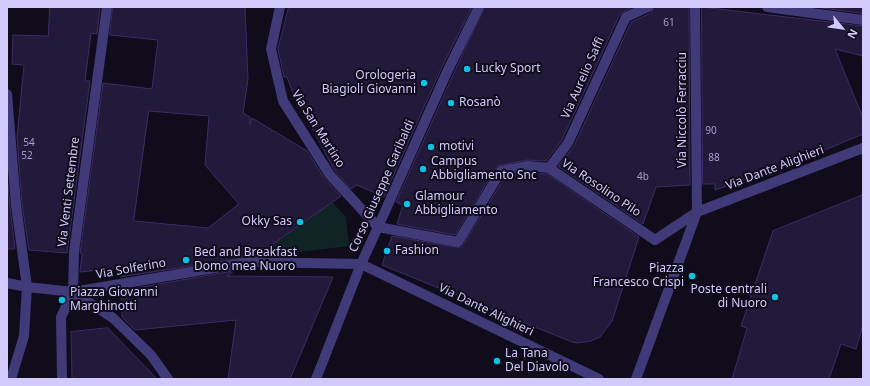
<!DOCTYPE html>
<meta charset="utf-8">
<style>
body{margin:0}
#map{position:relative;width:870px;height:386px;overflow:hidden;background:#100c1b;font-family:"Noto Sans",sans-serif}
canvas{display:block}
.frame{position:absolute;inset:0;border:8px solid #d2cafc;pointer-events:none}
.north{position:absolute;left:822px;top:8px;width:40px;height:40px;-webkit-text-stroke:3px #100c1b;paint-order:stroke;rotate:119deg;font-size:11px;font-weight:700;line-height:16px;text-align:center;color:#d2cafc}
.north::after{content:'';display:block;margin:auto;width:14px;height:18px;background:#d2cafc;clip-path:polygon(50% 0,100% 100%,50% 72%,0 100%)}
</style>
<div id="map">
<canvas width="870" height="386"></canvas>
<div class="frame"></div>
<div class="north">N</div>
</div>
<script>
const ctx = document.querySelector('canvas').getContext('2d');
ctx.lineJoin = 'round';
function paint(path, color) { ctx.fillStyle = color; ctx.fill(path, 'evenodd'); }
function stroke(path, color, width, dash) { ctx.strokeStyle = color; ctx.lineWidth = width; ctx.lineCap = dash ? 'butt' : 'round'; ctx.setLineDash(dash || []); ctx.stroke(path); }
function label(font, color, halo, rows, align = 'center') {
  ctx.font = font + ' "Noto Sans",sans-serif'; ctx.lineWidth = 4; ctx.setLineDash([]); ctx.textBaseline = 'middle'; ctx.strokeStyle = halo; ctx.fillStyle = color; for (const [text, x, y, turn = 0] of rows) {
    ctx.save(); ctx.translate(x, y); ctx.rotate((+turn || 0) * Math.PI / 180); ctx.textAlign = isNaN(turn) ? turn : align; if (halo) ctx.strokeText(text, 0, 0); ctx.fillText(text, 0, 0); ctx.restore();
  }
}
paint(new Path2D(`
 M 332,202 L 346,217 L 349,246 L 274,255 L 261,253 Z`), '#102425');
const building = new Path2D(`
 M 50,7 L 100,7 L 97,34 L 91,33 L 85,81 L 90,81 L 67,253 L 29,250 L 22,204 L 17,137 L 24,65 L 12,64 L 13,35 L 48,36 Z
 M 113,7 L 245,7 L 248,79 L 243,113 L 250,117 L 250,124 L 252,118 L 307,151 L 325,179 L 341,196 L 256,256 L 120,277 L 120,268 L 80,272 L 82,254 L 80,253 L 103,83 L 152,89 L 158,40 L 110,35 ZM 149,111 L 209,116 L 205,165 L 239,204 L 208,228 L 134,221 Z
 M 289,7 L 472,7 L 441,69 L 384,197 L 357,185 L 351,189 L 335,171 L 292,91 L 287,77 L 284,77 L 278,49 Z
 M 485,7 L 632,7 L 620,14 L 562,140 L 546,161 L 527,160 L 497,166 L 455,235 L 397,224 L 403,205 L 396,202 L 453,75 Z
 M 654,7 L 689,7 L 690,185 L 656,187 L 643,224 L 558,166 L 574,146 L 631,22 L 651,13 Z
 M 702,7 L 863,26 L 863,56 L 835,49 L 863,118 L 863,134 L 789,165 L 715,190 L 715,184 L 703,184 Z
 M 815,7 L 863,7 L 863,13 Z
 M 528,173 L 547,174 L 639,237 L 612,321 L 600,337 L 591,341 L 578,343 L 572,342 L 382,265 L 392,236 L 461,248 L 505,177 Z
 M 7,174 L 10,206 L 15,249 L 7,249 Z
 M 863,195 L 863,325 L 856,349 L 841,344 L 829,379 L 732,379 L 747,328 L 741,326 L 773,231 Z
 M 234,271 L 227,276 L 333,277 L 290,379 L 228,379 L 236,320 L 135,330 L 122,317 L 121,291 Z
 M 108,328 L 157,379 L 72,379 L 71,332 Z`);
paint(building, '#22193b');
stroke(building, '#3c2d66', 1);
stroke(new Path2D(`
 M 378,227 L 447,72 L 479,7
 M 316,379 L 361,264`), '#403a78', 10);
stroke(new Path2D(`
 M 280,7 L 271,49 L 283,101 L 330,175 L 378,227
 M 767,7 L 863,20
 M 7,94 L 16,205 L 27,287 L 24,336 L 11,379
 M 549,168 L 568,143 L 626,17 L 648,7
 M 378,227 L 458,242 L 501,171 L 528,166 L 549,168 L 655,240 L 697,212 L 863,148
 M 361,264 L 378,227
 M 7,283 L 27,287 L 73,292 L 250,262 L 361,264 L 599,379
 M 73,292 L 113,318 L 151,355 L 168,379
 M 62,379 L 61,317 L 73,292 L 74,252 L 107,7
 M 636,379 L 697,212 L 695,7`), '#403a78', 10);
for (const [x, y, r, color] of [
 [467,69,4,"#0dc2e5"],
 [424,83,4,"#0dc2e5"],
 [451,103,4,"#0dc2e5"],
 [431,147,4,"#0dc2e5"],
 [423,169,4,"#0dc2e5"],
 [407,204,4,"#0dc2e5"],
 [300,222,4,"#0dc2e5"],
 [387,251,4,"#0dc2e5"],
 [186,260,4,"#0dc2e5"],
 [692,276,4,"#0dc2e5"],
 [775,297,4,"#0dc2e5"],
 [62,300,4,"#0dc2e5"],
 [497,361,4,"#0dc2e5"]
]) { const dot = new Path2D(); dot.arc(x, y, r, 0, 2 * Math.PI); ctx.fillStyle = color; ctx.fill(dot); stroke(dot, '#100c1b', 1.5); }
label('10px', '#a69ecc', null, [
 ["61",669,23],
 ["90",711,131],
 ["54",29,143],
 ["52",27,156],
 ["88",714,158],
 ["4b",643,177]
]);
label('12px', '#d2cafc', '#100c1b', [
 ["Lucky Sport",475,69],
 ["Orologeria",416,76,"right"],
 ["Biagioli Giovanni",416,90,"right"],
 ["Rosanò",459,103],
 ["motivi",439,147],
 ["Campus",431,162],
 ["Abbigliamento Snc",431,176],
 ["Glamour",415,197],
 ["Abbigliamento",415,211],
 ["Okky Sas",292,222,"right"],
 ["Fashion",395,251],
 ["Bed and Breakfast",194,253],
 ["Domo mea Nuoro",194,267],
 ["Piazza",684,269,"right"],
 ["Francesco Crispi",684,283,"right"],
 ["Poste centrali",767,290,"right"],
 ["di Nuoro",767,304,"right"],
 ["Piazza Giovanni",70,293],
 ["Marghinotti",70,307],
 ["La Tana",505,354],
 ["Del Diavolo",505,368]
], 'left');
label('12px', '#d2cafc', '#100c1b', [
 ["Via Aurelio Saffi",583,78,-66],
 ["Via Niccolò Ferracciu",683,110,-90],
 ["Via San Martino",318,129,58],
 ["Via Dante Alighieri",775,168,-21],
 ["Corso Giuseppe Garibaldi",382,186,-66],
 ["Via Rosolino Pilo",601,188,34],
 ["Via Venti Settembre",69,192,-83],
 ["Via Solferino",131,269,-10],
 ["Via Dante Alighieri",486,310,26]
]);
</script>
